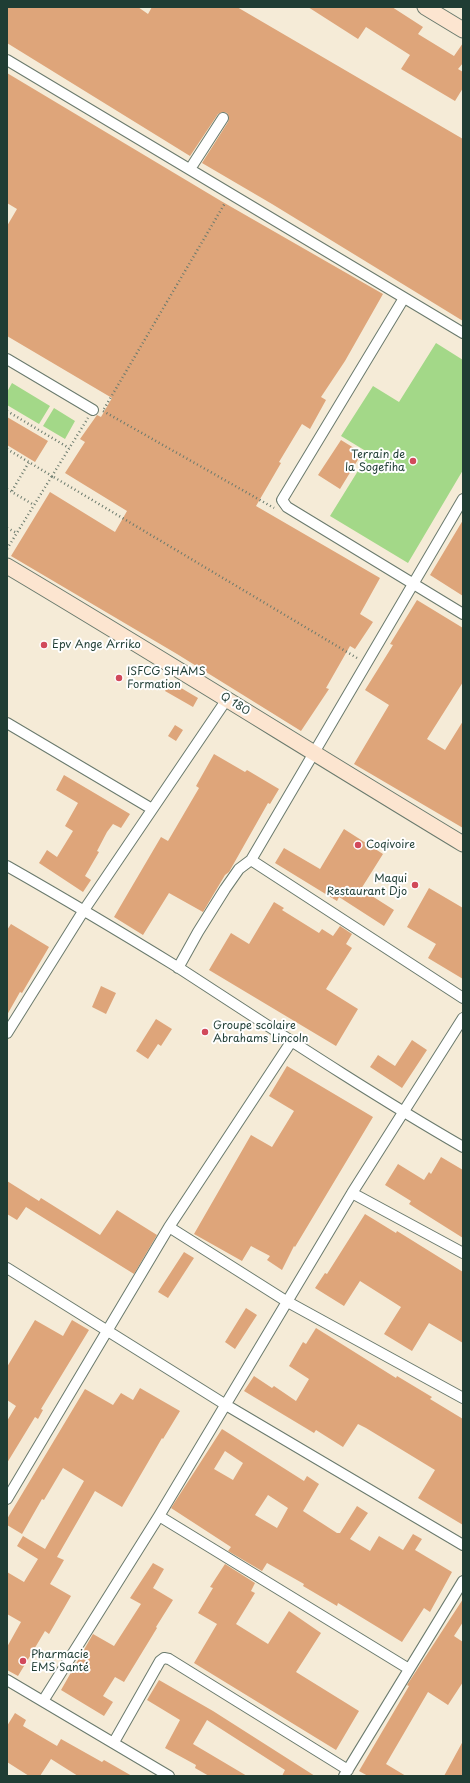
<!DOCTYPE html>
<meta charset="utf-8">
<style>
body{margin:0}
#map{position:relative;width:470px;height:1783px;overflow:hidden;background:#f5ebd7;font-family:"Playpen Sans",sans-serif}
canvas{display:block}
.frame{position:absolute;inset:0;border:8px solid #1f3d34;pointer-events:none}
</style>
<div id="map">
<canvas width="470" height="1783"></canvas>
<div class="frame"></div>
</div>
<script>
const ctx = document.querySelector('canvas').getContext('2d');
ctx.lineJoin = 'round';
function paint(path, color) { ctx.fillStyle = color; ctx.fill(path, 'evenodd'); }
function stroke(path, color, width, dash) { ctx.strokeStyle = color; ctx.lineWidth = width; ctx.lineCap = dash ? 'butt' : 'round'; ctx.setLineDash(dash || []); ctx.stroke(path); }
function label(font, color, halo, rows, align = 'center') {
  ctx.font = font + ' "Playpen Sans",sans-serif'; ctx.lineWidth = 4; ctx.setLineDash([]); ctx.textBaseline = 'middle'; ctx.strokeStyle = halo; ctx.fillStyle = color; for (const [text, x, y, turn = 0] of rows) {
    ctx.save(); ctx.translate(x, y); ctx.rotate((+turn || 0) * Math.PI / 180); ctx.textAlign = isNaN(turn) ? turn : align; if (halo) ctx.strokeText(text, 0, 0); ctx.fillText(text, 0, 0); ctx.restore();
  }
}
paint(new Path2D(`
 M 436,343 L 463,360 L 463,470 L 408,563 L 330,516 L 369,453 L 341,436 L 373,386 L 399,402 Z
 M 12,383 L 50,406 L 39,424 L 7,405 L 7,392 Z
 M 54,408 L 75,421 L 65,439 L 43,426 Z`), '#a3d888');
paint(new Path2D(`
 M 7,7 L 138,7 L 148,14 L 152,7 L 237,7 L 463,139 L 463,321 L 272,204 L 202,163 L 228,122 L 229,118 L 227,113 L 223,112 L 218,114 L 190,156 L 7,43 Z
 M 308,7 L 392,7 L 423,27 L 418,34 L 454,56 L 463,43 L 463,63 L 458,69 L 463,72 L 463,88 L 455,101 L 401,69 L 410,55 L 366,27 L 358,39 Z
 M 7,73 L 221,201 L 383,294 L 345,361 L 321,397 L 326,400 L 310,429 L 302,424 L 279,462 L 281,463 L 256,506 L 380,578 L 360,614 L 373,622 L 355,649 L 350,646 L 326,688 L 329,689 L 301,731 L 177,654 L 11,556 L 50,492 L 115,532 L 127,511 L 65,473 L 85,442 L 80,439 L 97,415 L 101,417 L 112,398 L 7,336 L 7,226 L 17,209 L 7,203 Z
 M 7,417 L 48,441 L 35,462 L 7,445 Z
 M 341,440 L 362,453 L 340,489 L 318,475 Z
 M 463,520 L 463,596 L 430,575 Z
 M 417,600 L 463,628 L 463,682 L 427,739 L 445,750 L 463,721 L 463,828 L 354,764 L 389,705 L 365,690 L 393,645 L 390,644 Z
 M 171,682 L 198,698 L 193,707 L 165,691 Z
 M 175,725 L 183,730 L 176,741 L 168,736 Z
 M 214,754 L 245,772 L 247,770 L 279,789 L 270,804 L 268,803 L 229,872 L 225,875 L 203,912 L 169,893 L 143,935 L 114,917 L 161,837 L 168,841 L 199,788 L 196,786 Z
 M 64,775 L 130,814 L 121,828 L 113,824 L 107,832 L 97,851 L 99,852 L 85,876 L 91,880 L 83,892 L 39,863 L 47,850 L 57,857 L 73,831 L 65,826 L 78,803 L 56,790 Z
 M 344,829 L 383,854 L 361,889 L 394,910 L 384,926 L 339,897 L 337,901 L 275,863 L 284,848 L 320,869 Z
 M 429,888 L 463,908 L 463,979 L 428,958 L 436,944 L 407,927 Z
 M 274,902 L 284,908 L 282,910 L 319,933 L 322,929 L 333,936 L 340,926 L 352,934 L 346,944 L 352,948 L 326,989 L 358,1009 L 336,1046 L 209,970 L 231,933 L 249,944 Z
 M 11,924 L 49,947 L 22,993 L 20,992 L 7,1015 L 7,930 Z
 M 101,986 L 116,993 L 106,1014 L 92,1007 Z
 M 156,1019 L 172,1029 L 161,1046 L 158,1044 L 148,1059 L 136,1051 Z
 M 412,1040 L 427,1050 L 402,1088 L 370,1067 L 378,1055 L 395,1066 Z
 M 287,1066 L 373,1117 L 295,1247 L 294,1246 L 282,1270 L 267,1260 L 270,1256 L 251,1246 L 242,1261 L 194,1234 L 251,1135 L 272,1147 L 294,1111 L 269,1096 Z
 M 441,1157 L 463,1170 L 463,1238 L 409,1204 L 411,1201 L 385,1185 L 398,1164 L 424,1180 L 429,1172 L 431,1174 Z
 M 7,1181 L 39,1201 L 41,1198 L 100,1235 L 117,1210 L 157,1235 L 134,1274 L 26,1207 L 17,1220 L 7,1214 Z
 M 365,1214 L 396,1233 L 397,1231 L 463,1272 L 463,1343 L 429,1323 L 412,1351 L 384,1334 L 401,1307 L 360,1281 L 344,1306 L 315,1288 L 325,1273 L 327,1274 Z
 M 184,1252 L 194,1258 L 168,1298 L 158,1292 Z
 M 246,1308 L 257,1315 L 235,1349 L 225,1342 Z
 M 35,1320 L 63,1336 L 72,1320 L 89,1330 L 41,1409 L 43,1410 L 38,1419 L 35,1417 L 7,1463 L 7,1421 L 16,1406 L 7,1400 L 7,1367 Z
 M 316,1328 L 396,1378 L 397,1376 L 432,1397 L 430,1399 L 463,1419 L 463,1525 L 418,1498 L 435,1470 L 366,1428 L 358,1424 L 343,1447 L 316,1430 L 314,1433 L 244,1391 L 254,1376 L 272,1388 L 274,1386 L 296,1401 L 309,1379 L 289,1366 L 303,1342 L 306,1344 Z
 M 140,1388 L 180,1411 L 163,1439 L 162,1438 L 122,1507 L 95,1491 L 57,1557 L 64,1560 L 50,1584 L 71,1596 L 49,1634 L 45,1631 L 18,1676 L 7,1670 L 7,1647 L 21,1622 L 7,1614 L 7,1572 L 24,1582 L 38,1559 L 17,1546 L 23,1536 L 45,1549 L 84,1481 L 63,1468 L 44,1500 L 42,1499 L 22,1534 L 7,1525 L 7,1519 L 85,1389 L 113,1405 L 121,1393 L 133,1400 Z
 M 222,1429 L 304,1481 L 307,1476 L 319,1484 L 303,1511 L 337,1533 L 340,1533 L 357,1506 L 368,1513 L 350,1539 L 370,1551 L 379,1536 L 403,1550 L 413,1534 L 422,1539 L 415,1550 L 452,1572 L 430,1612 L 424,1608 L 402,1642 L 338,1603 L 337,1606 L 303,1586 L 304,1584 L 267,1563 L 262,1571 L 228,1551 L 231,1547 L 171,1508 ZM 225,1451 L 243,1463 L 233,1480 L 214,1469 ZM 268,1495 L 288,1508 L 277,1528 L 255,1515 Z
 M 153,1563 L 164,1569 L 153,1588 L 173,1600 L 156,1627 L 157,1628 L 124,1682 L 115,1677 L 103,1696 L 113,1702 L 104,1716 L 61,1690 L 93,1634 L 114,1646 L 141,1604 L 130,1598 Z
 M 225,1564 L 255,1583 L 251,1591 L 255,1593 L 236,1624 L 268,1644 L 289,1611 L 321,1633 L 296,1672 L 359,1711 L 336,1750 L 194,1663 L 217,1624 L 198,1613 L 213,1588 L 210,1587 Z
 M 463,1599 L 463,1622 L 454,1636 L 463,1642 L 463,1682 L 448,1705 L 428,1692 L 386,1764 L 406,1776 L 368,1776 L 359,1771 L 409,1686 L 407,1685 Z
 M 159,1680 L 213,1711 L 315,1776 L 282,1776 L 285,1770 L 207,1720 L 193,1744 L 247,1776 L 209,1776 L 195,1768 L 196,1765 L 165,1748 L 180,1720 L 147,1700 Z
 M 15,1713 L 26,1720 L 23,1726 L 57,1746 L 61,1739 L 102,1762 L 104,1760 L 132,1776 L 78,1776 L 51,1759 L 40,1776 L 29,1776 L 7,1762 L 7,1726 Z
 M 463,1741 L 463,1776 L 444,1776 Z`), '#dea57a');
const street = new Path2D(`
 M 7,60 L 463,333
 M 190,169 L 223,118
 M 404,298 L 282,500 L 287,507 L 463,614
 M 7,359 L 93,410
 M 7,723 L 152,809
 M 251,860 L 463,998
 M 7,866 C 65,899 122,933 179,968 C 273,1029 366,1091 463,1147
 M 178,968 L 198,932 L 225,889 L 239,869 L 251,860 L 463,499
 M 7,1033 L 84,910 L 227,699
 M 352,1193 L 463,1253
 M 169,1227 L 286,1301 L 463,1398
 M 7,1268 L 226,1405 L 463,1545
 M 7,1499 L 169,1227 L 291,1042
 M 159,1516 L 409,1669
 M 7,1680 L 169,1776
 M 43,1701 L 159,1516 L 352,1193 L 463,1018
 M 114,1742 L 160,1661 L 164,1658 L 169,1659 L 348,1770
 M 344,1776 L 463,1581`);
const secondary = new Path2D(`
 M 425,7 L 463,30
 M 7,566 C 160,657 311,752 463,844`);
stroke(street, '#6a7a6d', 12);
stroke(secondary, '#6a7a6d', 17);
stroke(new Path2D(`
 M 104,409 L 225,203
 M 7,411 L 69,448
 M 103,411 L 274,508
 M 7,449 L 52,476 L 88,418
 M 7,489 L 34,505
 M 12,491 L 29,462
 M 7,528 L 17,533
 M 7,549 L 52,476 L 357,658`), '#6a7a6d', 2.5, [1, 3]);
stroke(street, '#fff', 10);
stroke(secondary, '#fce5d0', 15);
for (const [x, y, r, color] of [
 [413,461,4,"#d1495b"],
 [44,645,4,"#d1495b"],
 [119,678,4,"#d1495b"],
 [358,845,4,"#d1495b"],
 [415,885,4,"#d1495b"],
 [205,1032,4,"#d1495b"],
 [23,1661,4,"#d1495b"]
]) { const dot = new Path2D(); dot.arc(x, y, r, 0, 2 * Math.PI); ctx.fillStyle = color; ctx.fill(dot); stroke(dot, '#fff', 1.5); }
label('11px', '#1f3d34', '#fff', [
 ["Terrain de",405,455,"right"],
 ["la Sogefiha",405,468,"right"],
 ["Epv Ange Arriko",52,645],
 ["ISFCG SHAMS",127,672],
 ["Formation",127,685],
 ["Coqivoire",366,845],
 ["Maqui",407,879,"right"],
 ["Restaurant Djo",407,892,"right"],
 ["Groupe scolaire",213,1026],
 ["Abrahams Lincoln",213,1039],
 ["Pharmacie",31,1655],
 ["EMS Santé",31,1668]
], 'left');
label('11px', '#1f3d34', '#fff', [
 ["Q 180",235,704,32]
]);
</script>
